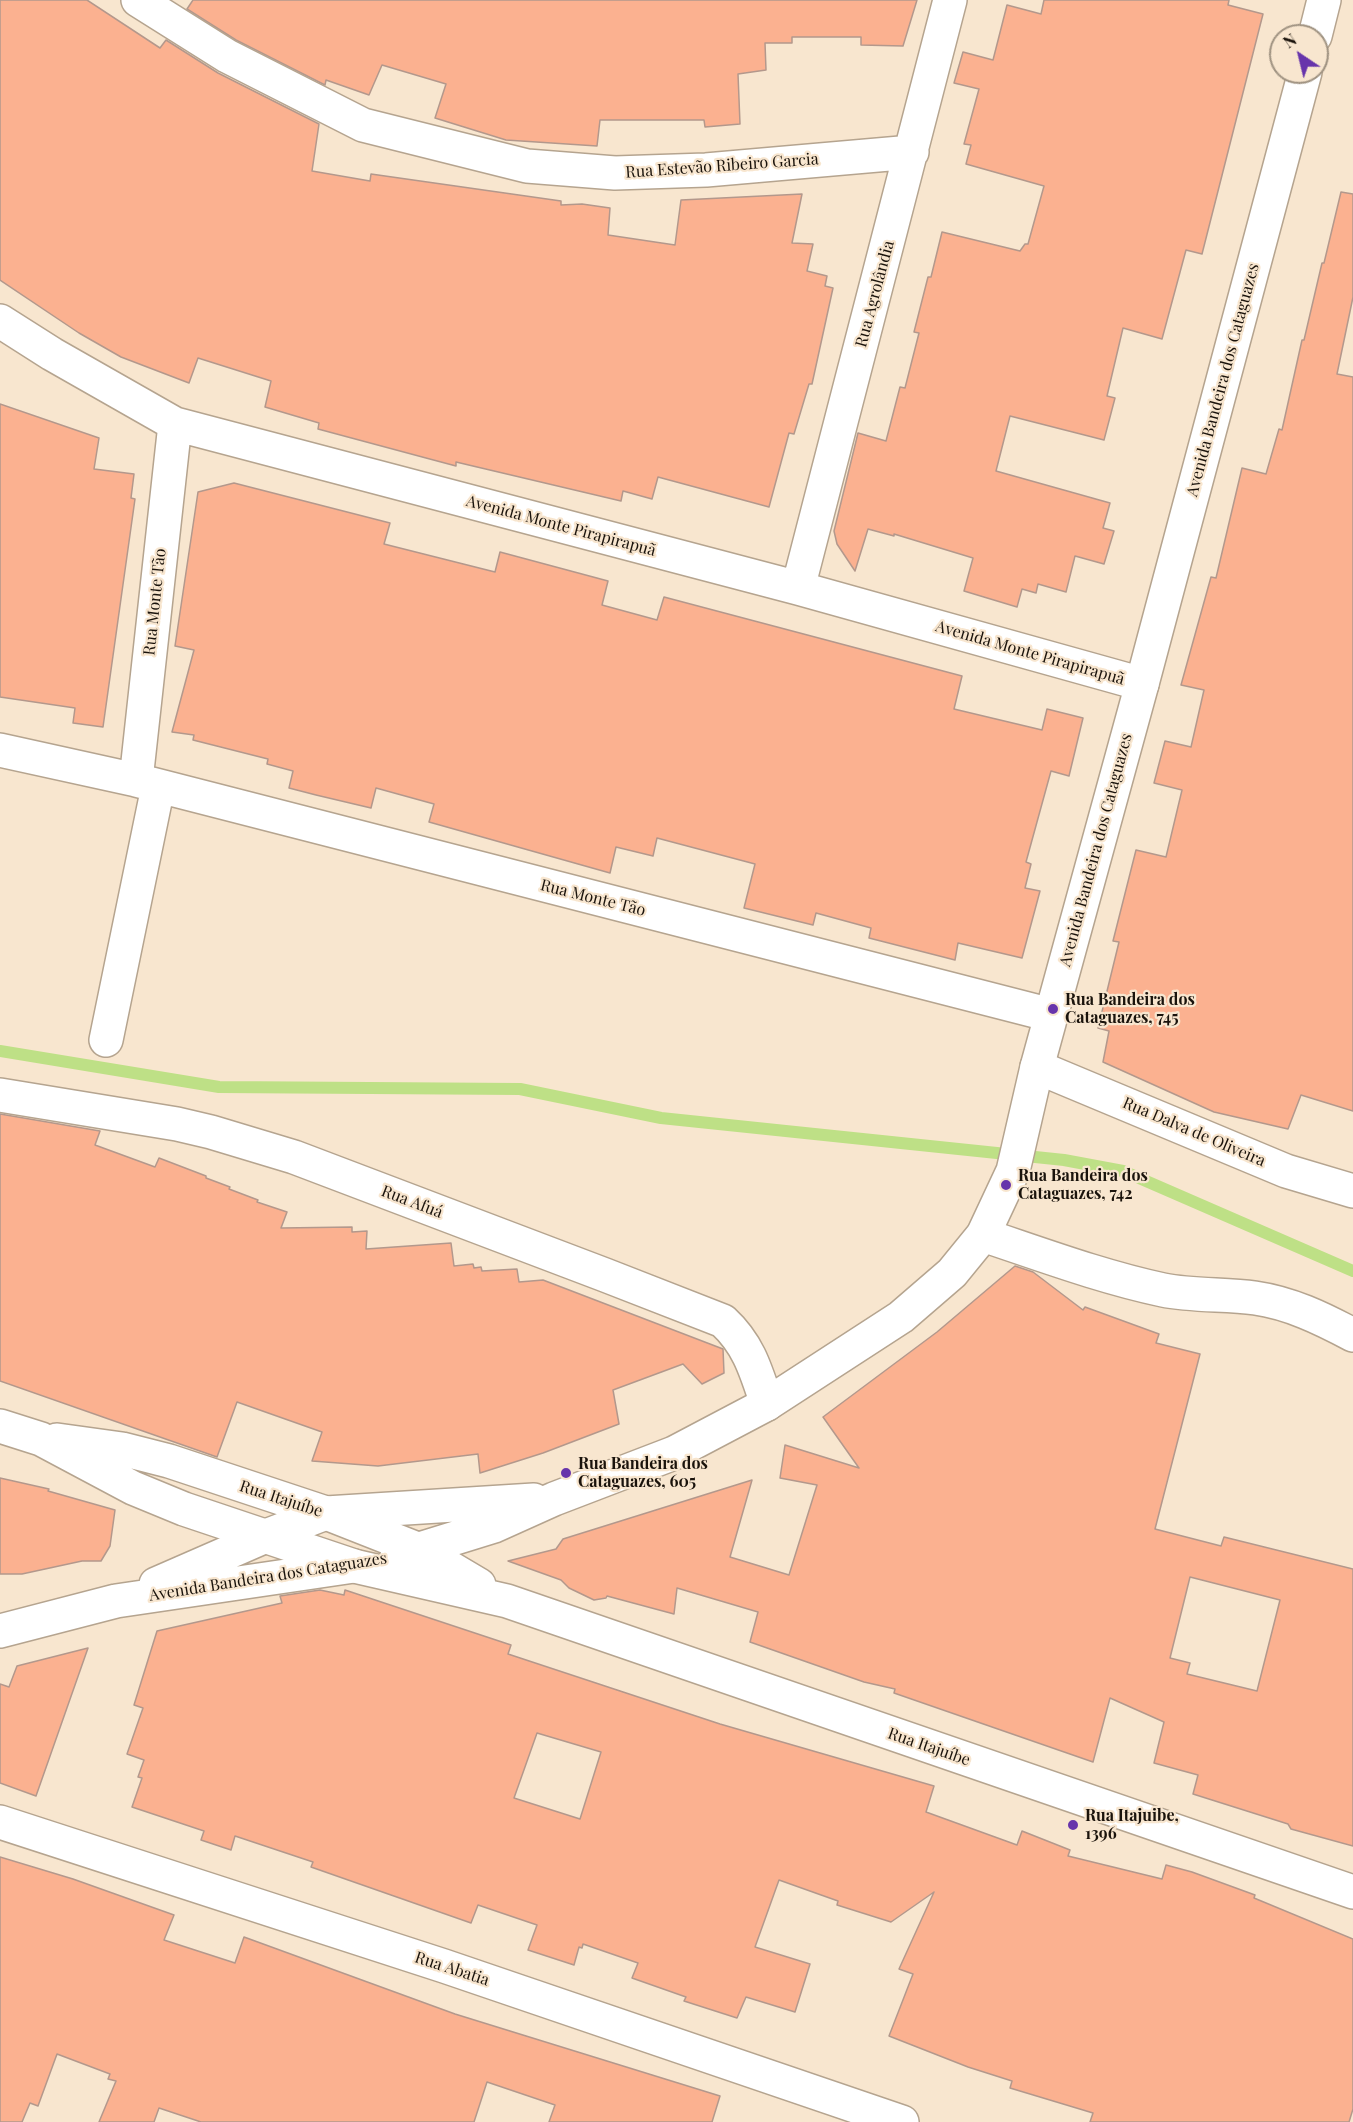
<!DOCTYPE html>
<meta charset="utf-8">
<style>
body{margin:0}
#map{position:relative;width:1353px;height:2122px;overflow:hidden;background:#f8e6cf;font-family:"Playfair Display",serif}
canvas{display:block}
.north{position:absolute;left:1269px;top:24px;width:60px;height:60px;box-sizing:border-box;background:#f8e6cf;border:2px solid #9f9281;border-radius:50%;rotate:325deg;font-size:16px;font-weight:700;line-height:24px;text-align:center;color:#1a130c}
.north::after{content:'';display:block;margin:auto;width:21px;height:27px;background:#6734ab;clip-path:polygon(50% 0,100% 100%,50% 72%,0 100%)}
</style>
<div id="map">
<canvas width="1353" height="2122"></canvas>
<div class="north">N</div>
</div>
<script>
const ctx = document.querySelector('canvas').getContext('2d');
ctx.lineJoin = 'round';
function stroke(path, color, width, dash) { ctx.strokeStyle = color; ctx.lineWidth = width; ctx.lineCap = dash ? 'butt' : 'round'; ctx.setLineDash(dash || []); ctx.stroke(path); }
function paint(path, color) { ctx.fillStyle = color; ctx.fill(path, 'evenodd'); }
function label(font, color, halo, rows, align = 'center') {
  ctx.font = font + ' "Playfair Display",serif'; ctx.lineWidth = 4.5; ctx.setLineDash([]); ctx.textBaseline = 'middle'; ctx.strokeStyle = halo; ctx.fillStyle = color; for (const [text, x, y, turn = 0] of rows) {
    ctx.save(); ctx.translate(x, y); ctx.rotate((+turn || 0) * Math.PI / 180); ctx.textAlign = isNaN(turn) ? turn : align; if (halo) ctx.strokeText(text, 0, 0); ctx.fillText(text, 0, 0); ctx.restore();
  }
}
stroke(new Path2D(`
 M 0,1051 L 219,1087 L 520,1089 L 661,1118 L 1064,1160 L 1123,1171 L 1353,1271`), '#bee086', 12);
const building = new Path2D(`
 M 0,0 L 87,0 L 160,48 L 166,40 L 218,73 L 319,124 L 312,171 L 370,181 L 371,174 L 561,201 L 561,205 L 582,204 L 610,208 L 608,235 L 675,245 L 681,200 L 802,194 L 792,243 L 813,244 L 807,271 L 827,276 L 825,286 L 833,288 L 812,384 L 809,384 L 794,434 L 789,433 L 769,507 L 658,477 L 652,499 L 623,491 L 621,501 L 456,462 L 456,466 L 426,458 L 318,429 L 319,423 L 265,407 L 271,381 L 198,358 L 189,383 L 121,357 L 79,333 L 0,280 Z
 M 193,0 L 917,0 L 903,46 L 861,45 L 861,37 L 792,37 L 792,43 L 765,43 L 766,70 L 738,74 L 740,124 L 705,127 L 704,120 L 600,120 L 597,146 L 506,140 L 435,118 L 446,84 L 382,65 L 369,95 L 326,80 L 325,85 L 236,40 L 187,9 Z
 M 1044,0 L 1229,0 L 1228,5 L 1263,14 L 1202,254 L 1186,250 L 1162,339 L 1123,328 L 1107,396 L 1115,398 L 1104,440 L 1010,416 L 996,471 L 1110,503 L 1103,528 L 1114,531 L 1104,564 L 1075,556 L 1066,592 L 1038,584 L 1036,593 L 1022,589 L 1017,607 L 964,591 L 973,558 L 894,534 L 894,536 L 868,529 L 855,571 L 837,544 L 834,531 L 858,433 L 886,441 L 900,387 L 905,388 L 919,333 L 914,332 L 928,277 L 931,277 L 942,232 L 1020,251 L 1025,244 L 1028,244 L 1044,186 L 966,164 L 971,145 L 964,144 L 979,89 L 954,83 L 963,52 L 993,60 L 1007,5 L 1041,14 Z
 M 1341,192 L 1353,194 L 1353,297 L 1337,374 L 1353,377 L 1353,1111 L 1301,1095 L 1288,1129 L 1214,1112 L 1103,1062 L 1109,1031 L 1098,1028 L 1119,942 L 1113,941 L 1136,850 L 1166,857 L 1182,790 L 1154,783 L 1165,741 L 1191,747 L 1204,690 L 1181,685 L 1211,577 L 1216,578 L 1242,468 L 1266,474 L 1279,429 L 1282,430 L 1302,340 L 1304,340 L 1322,263 L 1324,263 Z
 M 0,404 L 99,438 L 94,469 L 134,474 L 131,498 L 135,499 L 103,727 L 73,723 L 75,708 L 0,697 Z
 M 234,483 L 390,523 L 384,544 L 495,572 L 500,552 L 608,581 L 602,605 L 657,620 L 664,597 L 962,676 L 954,709 L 1042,730 L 1047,709 L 1083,718 L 1069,776 L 1051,771 L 1026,862 L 1031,864 L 1025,888 L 1040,891 L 1022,958 L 958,943 L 955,960 L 869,938 L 871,928 L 816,913 L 813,925 L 744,908 L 755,864 L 657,838 L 653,856 L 616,847 L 610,873 L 429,822 L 434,804 L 376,788 L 371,808 L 316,795 L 289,788 L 293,771 L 267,764 L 268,759 L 193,740 L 194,735 L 172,732 L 194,650 L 175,646 L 198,492 Z
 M 0,1114 L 100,1131 L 95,1145 L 155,1167 L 159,1158 L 206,1176 L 206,1178 L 230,1187 L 229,1189 L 258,1200 L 257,1202 L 287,1212 L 281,1228 L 352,1227 L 352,1232 L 367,1231 L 366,1249 L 451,1243 L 454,1266 L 473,1264 L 474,1268 L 481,1267 L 482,1271 L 517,1269 L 519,1282 L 543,1280 L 723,1349 L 724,1373 L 702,1384 L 683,1364 L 613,1390 L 619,1424 L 543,1453 L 480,1473 L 478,1454 L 378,1466 L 312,1461 L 322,1432 L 237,1402 L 217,1457 L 0,1381 Z
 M 1015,1266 L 1033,1272 L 1083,1310 L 1085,1307 L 1159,1334 L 1156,1343 L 1200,1354 L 1155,1529 L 1221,1546 L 1224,1537 L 1353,1569 L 1353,1846 L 1291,1829 L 1288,1824 L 1193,1794 L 1198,1775 L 1154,1763 L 1164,1722 L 1110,1698 L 1093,1762 L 894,1693 L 895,1689 L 864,1682 L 750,1642 L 758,1612 L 677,1588 L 674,1614 L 607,1596 L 606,1598 L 594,1600 L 569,1588 L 561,1580 L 508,1561 L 556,1549 L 563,1539 L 752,1480 L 730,1557 L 789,1575 L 817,1485 L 780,1478 L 785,1445 L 859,1468 L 823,1417 L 937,1332 ZM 1190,1577 L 1280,1600 L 1257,1691 L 1187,1674 L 1190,1663 L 1170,1658 Z
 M 0,1478 L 49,1489 L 48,1491 L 115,1510 L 110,1546 L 101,1561 L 82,1561 L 22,1574 L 0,1574 Z
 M 320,1590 L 344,1595 L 345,1590 L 511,1645 L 508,1654 L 720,1724 L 934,1786 L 926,1812 L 1017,1845 L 1022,1831 L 1070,1850 L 1068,1856 L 1162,1879 L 1166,1865 L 1192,1872 L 1255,1895 L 1254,1898 L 1353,1939 L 1353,2109 L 1349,2122 L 1090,2122 L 1093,2113 L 1010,2088 L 1012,2081 L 968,2067 L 889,2036 L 913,1974 L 899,1969 L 934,1892 L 891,1922 L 837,1905 L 838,1901 L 779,1880 L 755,1947 L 810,1964 L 795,2012 L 746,1997 L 737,2018 L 684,2001 L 686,1997 L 632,1978 L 638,1963 L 583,1944 L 582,1948 L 579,1947 L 574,1965 L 528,1950 L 537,1925 L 478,1905 L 471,1923 L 311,1867 L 313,1862 L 235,1836 L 231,1850 L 201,1840 L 204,1831 L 132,1807 L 142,1778 L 138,1777 L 144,1760 L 127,1754 L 143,1708 L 134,1705 L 157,1631 L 282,1603 L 280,1596 ZM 537,1733 L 601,1752 L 580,1819 L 514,1798 Z
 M 88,1648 L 36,1796 L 0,1783 L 0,1684 L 9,1687 L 17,1666 Z
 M 0,1857 L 73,1879 L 174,1915 L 164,1940 L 235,1963 L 244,1937 L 455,2014 L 720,2096 L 712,2122 L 549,2122 L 555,2105 L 487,2082 L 474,2122 L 201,2122 L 159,2108 L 154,2122 L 99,2122 L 116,2081 L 108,2079 L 110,2074 L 57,2054 L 38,2106 L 30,2103 L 22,2122 L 0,2122 Z`);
paint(building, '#fbb190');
stroke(building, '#b3988c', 1.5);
const minor = new Path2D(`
 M 138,0 L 227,56 L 363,125 L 527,166 L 615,173 L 706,170 L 912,152
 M 0,321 L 52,354 L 175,424 L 798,588 L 1142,684
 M 798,588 L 950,0
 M 0,750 L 136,780 L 1051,1015
 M 136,780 L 175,424
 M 106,1040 L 158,787
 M 1037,1067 L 1286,1171 L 1353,1191
 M 0,1095 L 177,1124 L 211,1132 L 294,1157 L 605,1275 L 723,1321 C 749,1345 756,1371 767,1404
 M 983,1235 C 1043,1255 1102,1277 1163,1290 C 1193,1296 1225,1294 1255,1298 C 1290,1303 1321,1318 1353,1335
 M 156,1584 L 266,1536
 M 0,1631 L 116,1601 L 354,1566
 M 0,1822 L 444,1966 L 902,2122`);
const tertiary = new Path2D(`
 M 1315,36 L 1324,0
 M 266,1536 L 326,1513 L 534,1500
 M 397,1556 L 494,1526 L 554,1499 L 674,1453 L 767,1404 L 901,1317 L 952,1273 L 983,1235 L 1013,1171 L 1037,1067 L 1142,684 L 1305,72`);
const secondary = new Path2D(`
 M 0,1426 L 41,1439 L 133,1488 L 184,1509 L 354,1566 L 507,1601 L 1353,1892
 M 57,1440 L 122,1449 L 169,1461 L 326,1513 L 420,1550 L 479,1585`);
stroke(minor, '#b5a48f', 36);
stroke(tertiary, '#b5a48f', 36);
stroke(secondary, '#b5a48f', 36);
stroke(minor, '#fff', 33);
stroke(tertiary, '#fff', 33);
stroke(secondary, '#fff', 33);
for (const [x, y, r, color] of [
 [1053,1009,6,"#6734ab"],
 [1006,1185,6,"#6734ab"],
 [566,1473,6,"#6734ab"],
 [1073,1825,6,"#6734ab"]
]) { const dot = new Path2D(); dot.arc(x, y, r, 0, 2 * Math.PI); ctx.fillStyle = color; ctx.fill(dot); stroke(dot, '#f8e6cf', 2); }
label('16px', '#1a130c', '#f8e6cf', [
 ["Rua Estevão Ribeiro Garcia",722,166,-4],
 ["Rua Agrolândia",875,294,-75],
 ["Avenida Bandeira dos Cataguazes",1223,380,-75],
 ["Avenida Monte Pirapirapuã",561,526,15],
 ["Rua Monte Tão",155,602,-84],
 ["Avenida Monte Pirapirapuã",1030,653,16],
 ["Avenida Bandeira dos Cataguazes",1096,850,-75],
 ["Rua Monte Tão",593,898,14],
 ["Rua Dalva de Oliveira",1194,1132,23],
 ["Rua Afuá",412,1202,21],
 ["Rua Itajuíbe",281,1499,18],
 ["Avenida Bandeira dos Cataguazes",268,1577,-9],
 ["Rua Itajuíbe",929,1747,19],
 ["Rua Abatia",452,1969,18]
]);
label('bold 16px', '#1a130c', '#f8e6cf', [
 ["Rua Bandeira dos",1065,1000],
 ["Cataguazes, 745",1065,1018],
 ["Rua Bandeira dos",1018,1176],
 ["Cataguazes, 742",1018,1194],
 ["Rua Bandeira dos",578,1464],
 ["Cataguazes, 605",578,1482],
 ["Rua Itajuibe,",1085,1816],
 ["1396",1085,1834]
], 'left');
</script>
